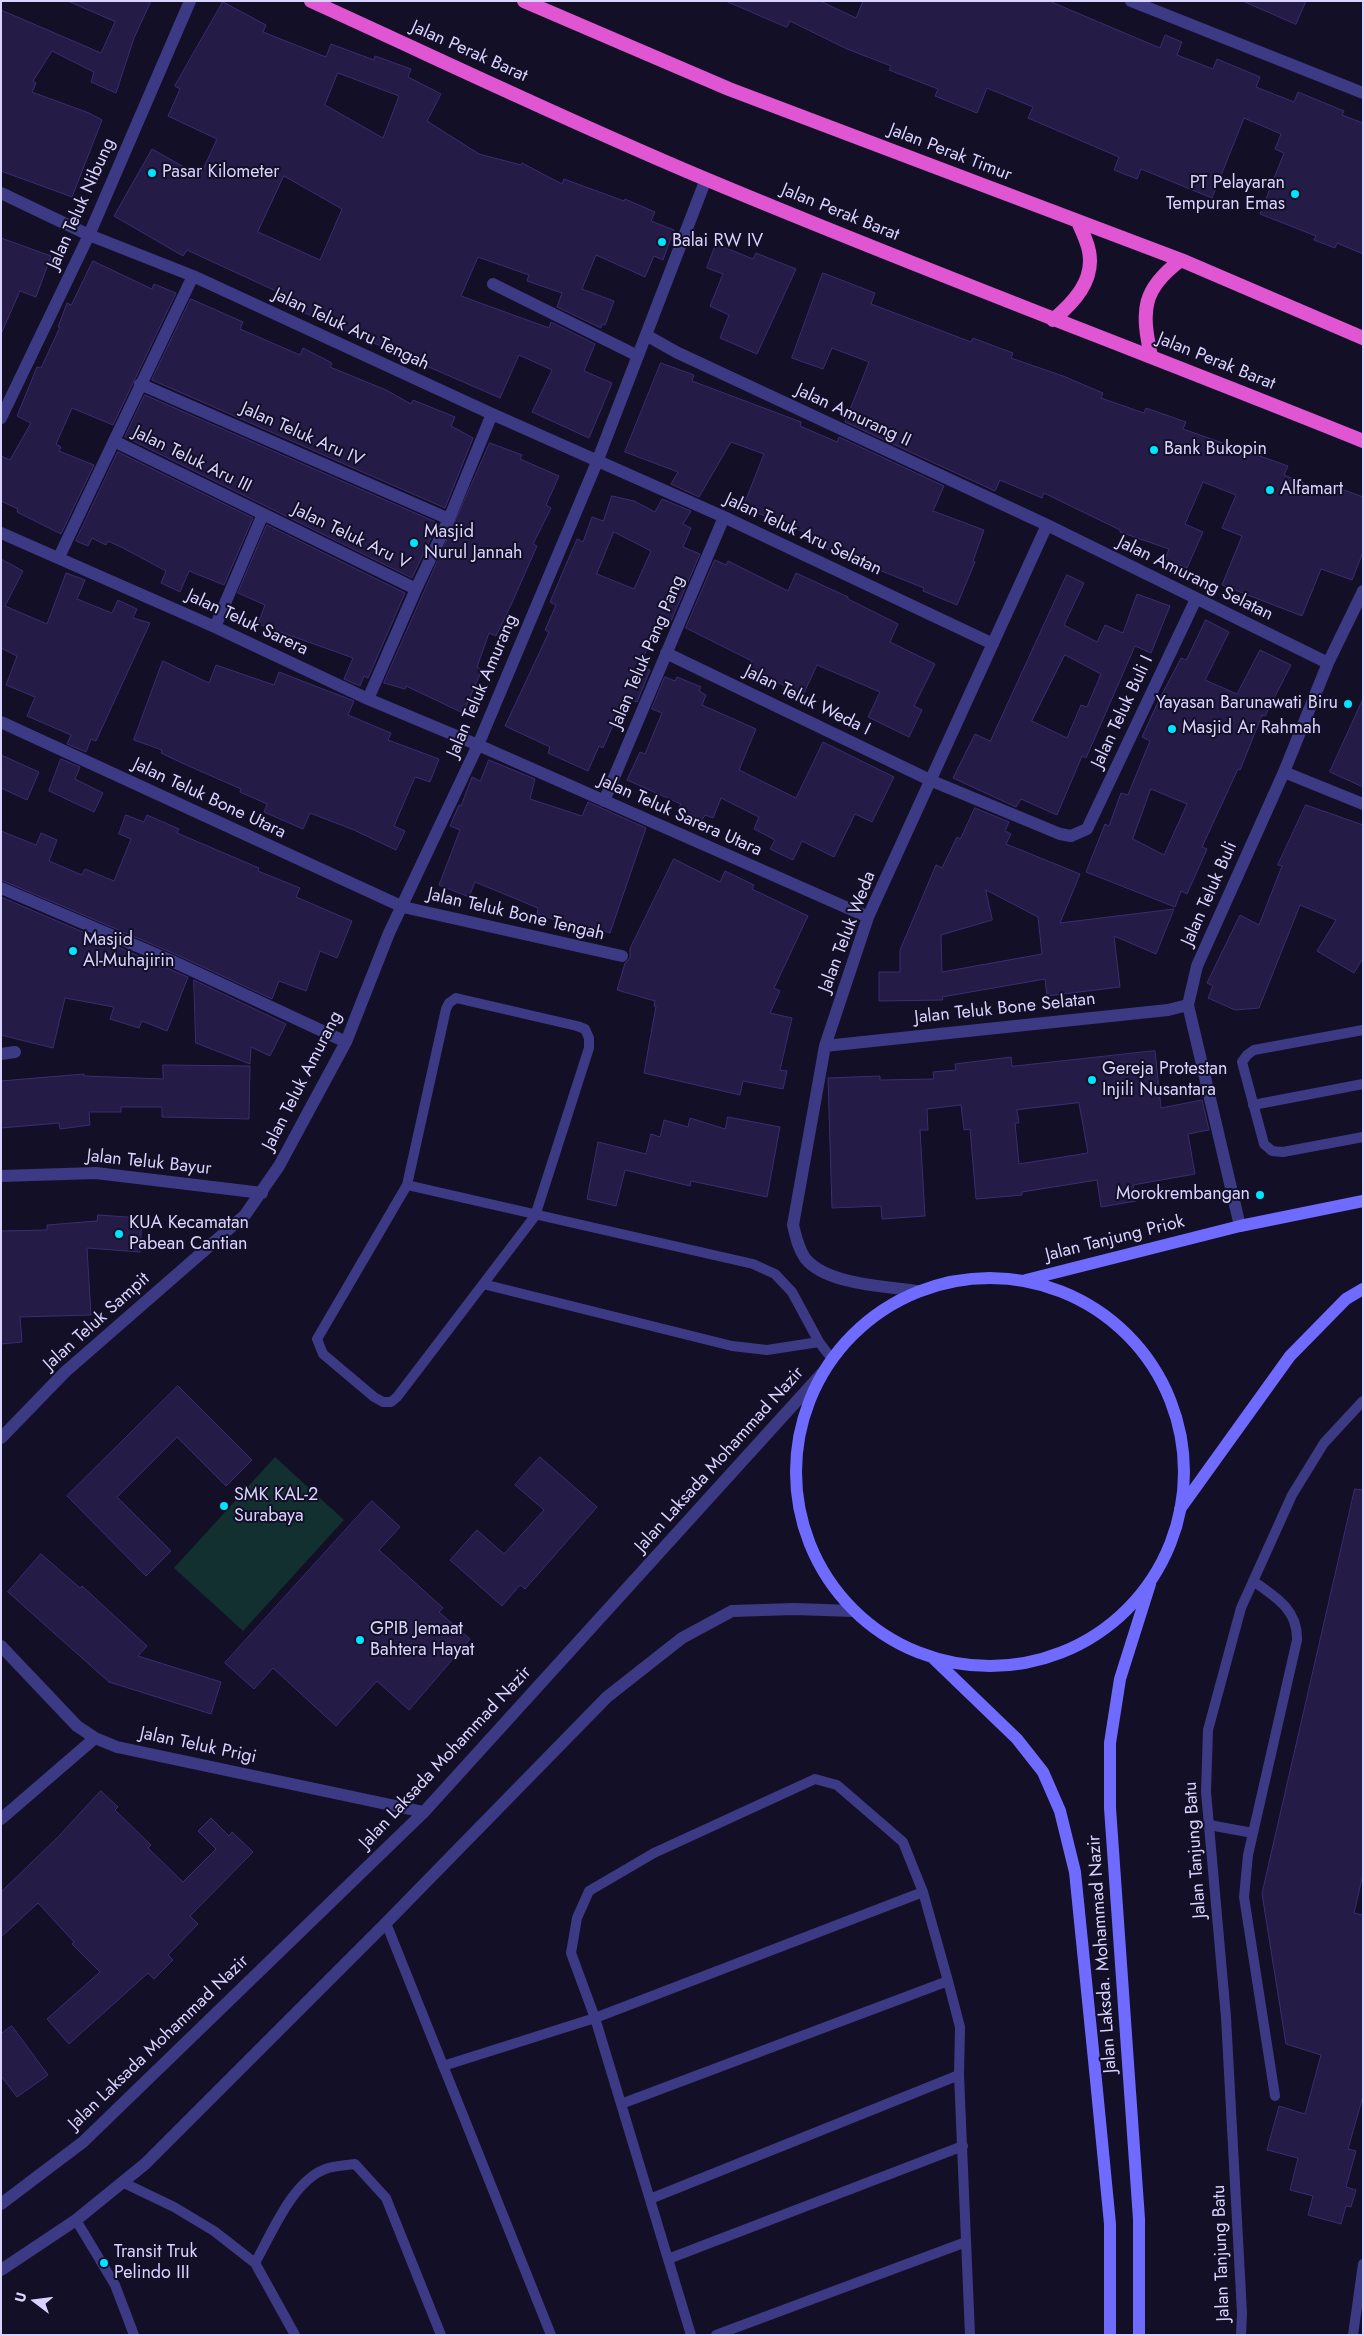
<!DOCTYPE html>
<style>
body{margin:0}
#map{position:relative;width:1364px;height:2336px;overflow:hidden;background:#130f26;font-family:Jost,sans-serif}
canvas{display:block}
.frame{position:absolute;inset:0;border:2px solid #d9d4ff;pointer-events:none}
.north{position:absolute;left:10px;top:2276px;width:50px;height:50px;-webkit-text-stroke:4px #130f26;paint-order:stroke;rotate:285deg;font-size:14px;font-weight:700;line-height:20px;text-align:center;color:#d9d4ff}
.north::after{content:'';display:block;margin:auto;width:18px;height:22px;background:#d9d4ff;clip-path:polygon(50% 0,100% 100%,50% 72%,0 100%)}
</style>
<div id="map">
<canvas width="1364" height="2336"></canvas>
<div class="frame"></div>
<div class="north">U</div>
</div>
<script>
const ctx = document.querySelector('canvas').getContext('2d');
ctx.lineJoin = 'round';
function paint(path, color) { ctx.fillStyle = color; ctx.fill(path, 'evenodd'); }
function stroke(path, color, width, dash) { ctx.strokeStyle = color; ctx.lineWidth = width; ctx.lineCap = dash ? 'butt' : 'round'; ctx.setLineDash(dash || []); ctx.stroke(path); }
function label(font, color, halo, rows, align = 'center') {
  ctx.font = font + ' Jost,sans-serif'; ctx.lineWidth = 4; ctx.setLineDash([]); ctx.textBaseline = 'middle'; ctx.strokeStyle = halo; ctx.fillStyle = color; for (const [text, x, y, turn = 0] of rows) {
    ctx.save(); ctx.translate(x, y); ctx.rotate((+turn || 0) * Math.PI / 180); ctx.textAlign = isNaN(turn) ? turn : align; if (halo) ctx.strokeText(text, 0, 0); ctx.fillText(text, 0, 0); ctx.restore();
  }
}
paint(new Path2D(`
 M 275,1457 L 344,1520 L 243,1631 L 174,1568 Z`), '#12302f');
const building = new Path2D(`
 M 68,1 L 151,1 L 134,38 L 116,93 L 91,82 L 94,72 L 52,51 L 33,81 L 36,83 L 32,92 L 89,113 L 102,120 L 72,197 L 1,171 L 1,10 L 101,53 L 115,22 Z
 M 726,1 L 820,1 L 856,18 L 863,1 L 1049,1 L 1160,48 L 1165,35 L 1182,42 L 1177,55 L 1213,69 L 1217,59 L 1260,77 L 1256,87 L 1294,102 L 1298,92 L 1344,111 L 1342,115 L 1363,123 L 1363,254 L 1337,243 L 1335,248 L 1314,240 L 1316,236 L 1260,214 L 1284,153 L 1275,149 L 1281,134 L 1244,118 L 1212,198 L 1141,169 L 1137,179 L 1114,170 L 1119,157 L 1028,118 L 1033,107 L 987,88 L 977,113 L 935,96 L 938,89 L 889,70 L 891,66 L 847,49 L 790,21 L 787,27 Z
 M 1243,1 L 1306,1 L 1296,24 Z
 M 223,2 L 266,25 L 263,32 L 326,57 L 331,44 L 374,60 L 375,56 L 411,69 L 408,77 L 441,94 L 427,121 L 479,154 L 521,165 L 522,163 L 562,184 L 564,179 L 624,201 L 625,199 L 655,212 L 651,221 L 674,230 L 663,260 L 654,256 L 645,277 L 596,255 L 582,289 L 614,301 L 605,325 L 602,324 L 601,328 L 557,307 L 562,293 L 527,281 L 529,275 L 478,257 L 461,296 L 549,328 L 551,322 L 595,344 L 584,371 L 612,383 L 589,438 L 532,412 L 552,370 L 519,355 L 500,398 L 291,307 L 291,298 L 187,250 L 183,256 L 114,216 L 152,149 L 200,176 L 217,139 L 168,116 L 180,89 L 175,86 ZM 338,73 L 399,96 L 383,138 L 325,105 ZM 284,176 L 342,209 L 320,260 L 258,232 Z
 M 1,238 L 51,256 L 36,297 L 20,291 L 1,334 Z
 M 716,244 L 753,259 L 756,253 L 796,269 L 757,354 L 720,338 L 729,315 L 710,306 L 723,274 L 707,268 Z
 M 93,261 L 152,289 L 154,284 L 176,293 L 113,425 L 72,408 L 56,444 L 61,447 L 59,451 L 94,465 L 61,534 L 17,512 L 18,509 L 1,501 L 1,456 L 10,460 L 31,423 L 17,416 L 37,367 L 41,368 L 60,327 L 58,327 L 67,303 L 71,305 Z
 M 823,273 L 875,293 L 871,304 L 971,342 L 973,338 L 1013,353 L 1011,358 L 1063,376 L 1103,393 L 1101,398 L 1144,413 L 1146,408 L 1186,422 L 1183,429 L 1288,466 L 1284,475 L 1333,495 L 1336,487 L 1363,497 L 1363,552 L 1352,580 L 1321,569 L 1302,616 L 1222,585 L 1242,536 L 1222,528 L 1236,495 L 1203,482 L 1185,524 L 1203,532 L 1187,568 L 1165,559 L 1169,549 L 1120,532 L 1120,530 L 1044,493 L 1042,498 L 1000,480 L 995,491 L 845,422 L 869,362 L 832,348 L 823,369 L 792,358 Z
 M 191,299 L 243,322 L 240,329 L 300,355 L 303,348 L 332,363 L 330,367 L 386,390 L 411,404 L 413,400 L 455,417 L 451,426 L 473,438 L 445,508 L 152,380 Z
 M 661,363 L 694,375 L 692,381 L 801,422 L 800,426 L 837,442 L 839,437 L 944,486 L 933,511 L 984,530 L 973,561 L 975,562 L 957,605 L 923,591 L 924,588 L 864,564 L 863,566 L 804,538 L 806,533 L 743,507 L 764,454 L 731,442 L 699,497 L 671,484 L 678,472 L 625,452 Z
 M 145,395 L 438,523 L 412,578 L 125,437 Z
 M 490,443 L 522,455 L 520,459 L 559,476 L 546,505 L 551,508 L 533,544 L 537,546 L 511,605 L 496,636 L 489,633 L 477,667 L 482,670 L 463,713 L 406,686 L 405,689 L 384,683 Z
 M 118,452 L 253,518 L 224,585 L 189,571 L 180,592 L 161,583 L 166,571 L 123,548 L 108,541 L 106,545 L 92,538 L 88,546 L 76,541 Z
 M 612,496 L 634,501 L 655,512 L 662,499 L 691,511 L 683,524 L 691,528 L 683,547 L 700,554 L 671,621 L 664,618 L 662,623 L 658,622 L 640,666 L 650,670 L 637,702 L 625,698 L 603,748 L 599,746 L 588,771 L 548,753 L 550,747 L 505,726 L 549,632 L 545,630 L 556,605 L 550,602 L 577,539 L 583,542 L 592,517 L 603,521 ZM 614,532 L 651,551 L 634,589 L 597,574 Z
 M 267,525 L 405,593 L 368,678 L 364,676 L 360,686 L 344,679 L 353,658 L 258,624 L 265,605 L 238,593 Z
 M 1,559 L 23,571 L 5,606 L 47,624 L 66,573 L 85,580 L 77,599 L 112,613 L 118,600 L 137,609 L 133,618 L 150,623 L 96,741 L 91,739 L 86,752 L 67,744 L 71,735 L 27,716 L 35,697 L 6,685 L 17,656 L 1,648 Z
 M 715,560 L 726,565 L 728,561 L 788,591 L 796,573 L 848,597 L 848,599 L 898,624 L 890,642 L 935,664 L 914,706 L 922,710 L 909,737 L 868,717 L 880,692 L 817,665 L 803,695 L 749,668 L 752,661 L 686,628 Z
 M 1067,575 L 1084,583 L 1064,625 L 1097,642 L 1105,625 L 1123,633 L 1137,594 L 1170,606 L 1151,653 L 1135,646 L 1086,758 L 1082,756 L 1057,815 L 1021,799 L 1016,807 L 953,778 L 975,734 L 990,741 ZM 1065,655 L 1101,674 L 1087,707 L 1081,705 L 1067,738 L 1032,721 Z
 M 1206,620 L 1229,632 L 1205,680 L 1237,694 L 1260,650 L 1291,665 L 1265,716 L 1262,715 L 1240,770 L 1238,769 L 1202,847 L 1207,849 L 1187,894 L 1181,891 L 1175,907 L 1086,872 L 1105,824 L 1109,826 L 1121,793 L 1128,795 L 1150,741 L 1142,737 L 1159,700 L 1181,658 L 1186,660 ZM 1151,789 L 1187,804 L 1164,855 L 1133,839 Z
 M 163,661 L 209,683 L 216,665 L 274,685 L 279,672 L 354,701 L 348,715 L 391,733 L 388,740 L 439,759 L 430,782 L 415,777 L 394,826 L 405,831 L 396,850 L 354,830 L 310,813 L 303,829 L 264,812 L 267,804 L 240,792 L 241,789 L 182,763 L 161,753 L 162,750 L 134,740 Z
 M 665,677 L 675,681 L 677,677 L 701,687 L 699,691 L 706,695 L 702,705 L 756,729 L 739,770 L 796,798 L 823,742 L 894,777 L 872,822 L 855,814 L 834,857 L 802,841 L 793,860 L 770,849 L 775,840 L 754,829 L 759,817 L 721,798 L 713,818 L 705,815 L 702,820 L 678,809 L 681,804 L 627,780 L 640,752 L 645,754 L 662,713 L 652,709 Z
 M 1363,699 L 1363,787 L 1330,772 Z
 M 1,755 L 39,772 L 27,800 L 1,788 Z
 M 61,759 L 80,767 L 75,779 L 103,793 L 94,812 L 49,791 Z
 M 489,760 L 535,779 L 530,799 L 582,816 L 588,802 L 646,828 L 610,933 L 591,926 L 590,929 L 571,925 L 537,914 L 538,908 L 475,882 L 469,897 L 439,885 L 460,830 L 450,826 L 459,805 L 461,806 L 472,777 L 480,781 Z
 M 1306,805 L 1363,825 L 1363,958 L 1354,973 L 1317,951 L 1336,920 L 1300,905 L 1259,1008 L 1235,1010 L 1208,998 L 1213,986 L 1207,983 L 1240,915 L 1259,925 L 1282,866 L 1278,865 Z
 M 975,808 L 1009,822 L 1005,831 L 1011,834 L 1006,844 L 1080,874 L 1060,923 L 1174,909 L 1156,954 L 1114,936 L 1120,987 L 1047,996 L 1045,979 L 942,997 L 943,1000 L 879,1001 L 879,972 L 900,972 L 900,950 L 936,865 L 942,868 L 957,837 L 960,839 ZM 986,890 L 1038,917 L 1042,954 L 942,972 L 941,935 L 992,920 Z
 M 126,815 L 144,822 L 147,815 L 179,829 L 177,833 L 259,868 L 258,871 L 300,888 L 296,897 L 352,921 L 337,958 L 320,951 L 306,991 L 279,981 L 272,999 L 175,954 L 1,880 L 1,831 L 36,845 L 41,833 L 57,840 L 49,861 L 82,875 L 85,869 L 114,881 L 131,839 L 119,834 Z
 M 674,859 L 720,882 L 725,871 L 754,885 L 752,889 L 808,916 L 774,988 L 780,991 L 770,1013 L 792,1018 L 780,1070 L 787,1071 L 783,1089 L 743,1081 L 740,1095 L 644,1073 L 656,1006 L 654,1006 L 655,1001 L 617,990 L 625,963 L 630,958 L 630,949 Z
 M 1,897 L 188,977 L 167,1031 L 142,1021 L 139,1028 L 110,1019 L 114,1007 L 65,998 L 53,1048 L 1,1035 Z
 M 194,980 L 286,1024 L 270,1056 L 251,1047 L 250,1064 L 196,1043 Z
 M 1155,1051 L 1161,1108 L 1202,1100 L 1209,1130 L 1188,1134 L 1195,1174 L 1133,1185 L 1136,1201 L 1101,1207 L 1097,1180 L 1022,1192 L 1022,1195 L 976,1199 L 970,1129 L 964,1130 L 961,1105 L 927,1109 L 928,1130 L 920,1130 L 925,1216 L 882,1219 L 881,1206 L 832,1208 L 828,1078 L 880,1076 L 880,1080 L 934,1079 L 933,1072 L 956,1070 L 955,1064 L 1011,1057 L 1012,1066 ZM 1079,1103 L 1088,1153 L 1019,1164 L 1015,1123 L 1019,1123 L 1017,1110 Z
 M 163,1065 L 250,1066 L 249,1119 L 162,1117 L 162,1107 L 121,1107 L 121,1112 L 89,1112 L 90,1125 L 60,1129 L 59,1123 L 1,1128 L 1,1081 L 84,1074 L 84,1076 L 163,1079 Z
 M 728,1117 L 780,1127 L 767,1197 L 691,1181 L 690,1186 L 625,1170 L 616,1206 L 587,1199 L 598,1142 L 646,1154 L 651,1134 L 660,1137 L 664,1120 L 688,1127 L 690,1118 L 725,1129 Z
 M 98,1215 L 142,1218 L 140,1252 L 87,1248 L 91,1315 L 20,1317 L 22,1342 L 1,1344 L 1,1231 L 47,1230 L 47,1225 L 97,1221 Z
 M 178,1386 L 252,1460 L 226,1486 L 177,1437 L 117,1497 L 171,1551 L 146,1576 L 67,1496 Z
 M 540,1457 L 597,1507 L 525,1589 L 520,1585 L 502,1606 L 450,1560 L 477,1530 L 504,1554 L 544,1510 L 515,1485 Z
 M 1355,1489 L 1363,1490 L 1363,1874 L 1354,1913 L 1363,1915 L 1363,2096 L 1348,2149 L 1356,2151 L 1346,2187 L 1356,2190 L 1351,2207 L 1346,2206 L 1341,2224 L 1308,2215 L 1313,2196 L 1290,2190 L 1298,2158 L 1267,2150 L 1279,2106 L 1305,2114 L 1321,2055 L 1286,2044 L 1262,1894 Z
 M 372,1501 L 400,1527 L 379,1550 L 443,1608 L 439,1612 L 470,1639 L 409,1710 L 377,1681 L 336,1726 L 273,1668 L 254,1689 L 225,1663 Z
 M 41,1554 L 80,1588 L 82,1586 L 147,1646 L 138,1656 L 221,1682 L 211,1714 L 109,1682 L 8,1592 Z
 M 101,1791 L 118,1807 L 115,1810 L 151,1845 L 148,1848 L 183,1882 L 216,1849 L 198,1831 L 211,1818 L 229,1836 L 232,1832 L 253,1852 L 190,1916 L 198,1924 L 168,1955 L 173,1960 L 154,1979 L 148,1973 L 69,2044 L 47,2019 L 100,1972 L 72,1944 L 74,1942 L 38,1903 L 1,1937 L 1,1892 L 58,1837 Z
 M 12,2026 L 48,2075 L 17,2097 L 1,2076 L 1,2034 Z`);
paint(building, '#241b47');
stroke(building, '#3b2d73', 1);
stroke(new Path2D(`
 M 456,998 L 577,1026 L 585,1029 L 589,1038 L 589,1048 L 535,1216 L 397,1397 L 391,1402 L 383,1402 L 374,1397 L 323,1354 L 317,1339 L 407,1185 L 446,1009 L 449,1003 Z
 M 1363,1030 L 1254,1050 L 1247,1055 L 1242,1062 L 1264,1144 L 1272,1151 L 1283,1152 L 1363,1137
 M 1253,1105 L 1363,1084
 M 407,1185 L 753,1264 L 775,1274 L 792,1292 L 819,1342 L 832,1359
 M 483,1284 L 732,1346 L 767,1350 L 819,1342
 M 1253,1581 C 1276,1597 1298,1610 1297,1640 L 1248,1855 L 1244,1897 L 1275,2096
 M 1209,1825 L 1253,1833
 M 386,1923 L 551,2335
 M 443,2066 L 595,2018 L 923,1892
 M 621,2104 L 948,1981
 M 122,2182 L 174,2207 L 214,2231 L 255,2263
 M 650,2199 L 959,2075
 M 76,2220 L 115,2285 L 134,2335
 M 668,2259 L 963,2146
 M 295,2335 L 255,2263 C 272,2233 293,2179 328,2168 C 336,2166 346,2165 355,2164 L 386,2198 L 441,2335
 M 691,2335 L 595,2018 L 571,1953 L 577,1918 L 589,1891 L 654,1853 L 815,1779 L 837,1785 L 903,1842 L 923,1892 L 948,1981 L 960,2027 L 959,2075 L 970,2335
 M 716,2335 L 966,2242
 M 1241,2335 L 1242,2313 L 1226,2017 L 1206,1792 L 1208,1730 L 1241,1608 L 1292,1495 L 1324,1443 L 1363,1401
 M 1353,2335 L 1363,2264`), '#3d3a85', 10);
stroke(new Path2D(`
 M 1131,1 L 1363,93
 M 1,193 L 89,235 L 193,276 L 492,414 L 724,517 L 993,644
 M 493,284 L 638,356
 M 646,335 L 676,352 L 1047,525 L 1328,663
 M 140,384 L 449,519
 M 1,418 L 89,235 L 190,1
 M 114,441 L 193,276
 M 1,533 L 215,627 L 368,699 L 478,745 L 868,917
 M 59,557 L 114,441 L 263,514
 M 215,627 L 263,514 L 416,589 L 449,519 L 492,414
 M 666,653 L 932,781 L 1060,834 L 1071,836 L 1087,829 L 1196,599
 M 368,699 L 416,589
 M 1,722 L 403,907 L 622,956
 M 1284,772 L 1363,804
 M 604,801 L 724,517
 M 1,888 L 172,961 L 346,1042
 M 825,1046 L 1168,1010 L 1188,1005
 M 1,1054 L 15,1052
 M 1,1176 L 96,1173 L 262,1193
 M 1240,1226 L 1188,1005 L 1197,966 L 1284,772 L 1328,663 L 1363,591
 M 918,1291 C 886,1286 826,1285 805,1258 C 798,1248 796,1237 793,1225 L 825,1046 L 868,917 L 1047,525
 M 1,1438 L 65,1372 L 245,1215 L 279,1166 L 346,1042 L 389,933 L 478,745 L 597,462 L 706,179
 M 1,1646 L 77,1726 L 95,1738 L 117,1747 L 424,1812
 M 1,1819 L 95,1738`), '#3d3a85', 12);
stroke(new Path2D(`
 M 1,2204 L 83,2142 L 424,1812 L 824,1371
 M 1,2270 L 76,2220 L 145,2164 L 386,1923 L 607,1697 L 682,1638 L 732,1611 L 794,1609 L 854,1611`), '#3d3a85', 12);
stroke(new Path2D(`
 M796 1472a194 194 0 1 1 388 0a194 194 0 1 1-388 0Z
 M 1026,1280 L 1240,1226 L 1363,1201
 M 1180,1509 L 1290,1356 L 1346,1299 L 1363,1289
 M 934,1659 L 1017,1739 L 1043,1772 L 1060,1811 L 1075,1872 L 1096,2080 L 1110,2224 L 1110,2335
 M 1139,2335 L 1139,2219 L 1110,1808 L 1110,1743 L 1120,1679 L 1150,1584`), '#6f6bff', 12);
stroke(new Path2D(`
 M 311,1 C 443,61 574,124 708,180 C 925,271 1145,353 1363,441
 M 524,1 L 729,89 L 1181,260 L 1363,338
 M 1053,320 C 1073,303 1095,281 1089,251 C 1087,241 1082,231 1078,222
 M 1151,356 C 1141,310 1142,289 1181,260`), '#e055d1', 14);
for (const [x, y, r, color] of [
 [152,173,5,"#00e5ff"],
 [1295,194,5,"#00e5ff"],
 [662,242,5,"#00e5ff"],
 [1154,450,5,"#00e5ff"],
 [1270,490,5,"#00e5ff"],
 [414,543,5,"#00e5ff"],
 [1348,704,5,"#00e5ff"],
 [1172,729,5,"#00e5ff"],
 [73,951,5,"#00e5ff"],
 [1092,1080,5,"#00e5ff"],
 [1260,1195,5,"#00e5ff"],
 [119,1234,5,"#00e5ff"],
 [224,1506,5,"#00e5ff"],
 [360,1640,5,"#00e5ff"],
 [104,2263,5,"#00e5ff"]
]) { const dot = new Path2D(); dot.arc(x, y, r, 0, 2 * Math.PI); ctx.fillStyle = color; ctx.fill(dot); stroke(dot, '#130f26', 2); }
label('18px', '#d9d4ff', '#130f26', [
 ["Jalan Perak Barat",469,52,24],
 ["Jalan Perak Timur",950,153,21],
 ["Jalan Teluk Nibung",82,204,-66],
 ["Jalan Perak Barat",840,213,22],
 ["Jalan Teluk Aru Tengah",351,330,25],
 ["Jalan Perak Barat",1216,362,22],
 ["Jalan Amurang II",853,416,25],
 ["Jalan Teluk Aru IV",302,435,24],
 ["Jalan Teluk Aru III",192,460,26],
 ["Jalan Teluk Aru Selatan",803,535,25],
 ["Jalan Teluk Aru V",351,537,26],
 ["Jalan Amurang Selatan",1195,579,26],
 ["Jalan Teluk Sarera",247,623,25],
 ["Jalan Teluk Pang Pang",648,652,-67],
 ["Jalan Teluk Amurang",483,686,-67],
 ["Jalan Teluk Weda I",807,701,26],
 ["Jalan Teluk Buli I",1123,712,-65],
 ["Jalan Teluk Bone Utara",209,799,25],
 ["Jalan Teluk Sarera Utara",680,816,24],
 ["Jalan Teluk Buli",1210,894,-66],
 ["Jalan Teluk Bone Tengah",516,915,13],
 ["Jalan Teluk Weda",848,932,-69],
 ["Jalan Teluk Bone Selatan",1005,1009,-6],
 ["Jalan Teluk Amurang",303,1081,-63],
 ["Jalan Teluk Bayur",149,1163,6],
 ["Jalan Tanjung Priok",1115,1239,-14],
 ["Jalan Teluk Sampit",97,1322,-42],
 ["Jalan Laksada Mohammad Nazir",720,1460,-48],
 ["Jalan Teluk Prigi",198,1746,12],
 ["Jalan Laksada Mohammad Nazir",446,1758,-47],
 ["Jalan Tanjung Batu",1196,1850,-94],
 ["Jalan Laksda. Mohammad Nazir",1103,1954,-94],
 ["Jalan Laksada Mohammad Nazir",159,2043,-44],
 ["Jalan Tanjung Batu",1222,2253,-92]
]);
label('18px', '#d9d4ff', '#130f26', [
 ["Pasar Kilometer",162,173],
 ["PT Pelayaran",1285,184,"right"],
 ["Tempuran Emas",1285,205,"right"],
 ["Balai RW IV",672,242],
 ["Bank Bukopin",1164,450],
 ["Alfamart",1280,490],
 ["Masjid",424,533],
 ["Nurul Jannah",424,554],
 ["Yayasan Barunawati Biru",1338,704,"right"],
 ["Masjid Ar Rahmah",1182,729],
 ["Masjid",83,941],
 ["Al-Muhajirin",83,962],
 ["Gereja Protestan",1102,1070],
 ["Injili Nusantara",1102,1091],
 ["Morokrembangan",1250,1195,"right"],
 ["KUA Kecamatan",129,1224],
 ["Pabean Cantian",129,1245],
 ["SMK KAL-2",234,1496],
 ["Surabaya",234,1517],
 ["GPIB Jemaat",370,1630],
 ["Bahtera Hayat",370,1651],
 ["Transit Truk",114,2253],
 ["Pelindo III",114,2274]
], 'left');
</script>
